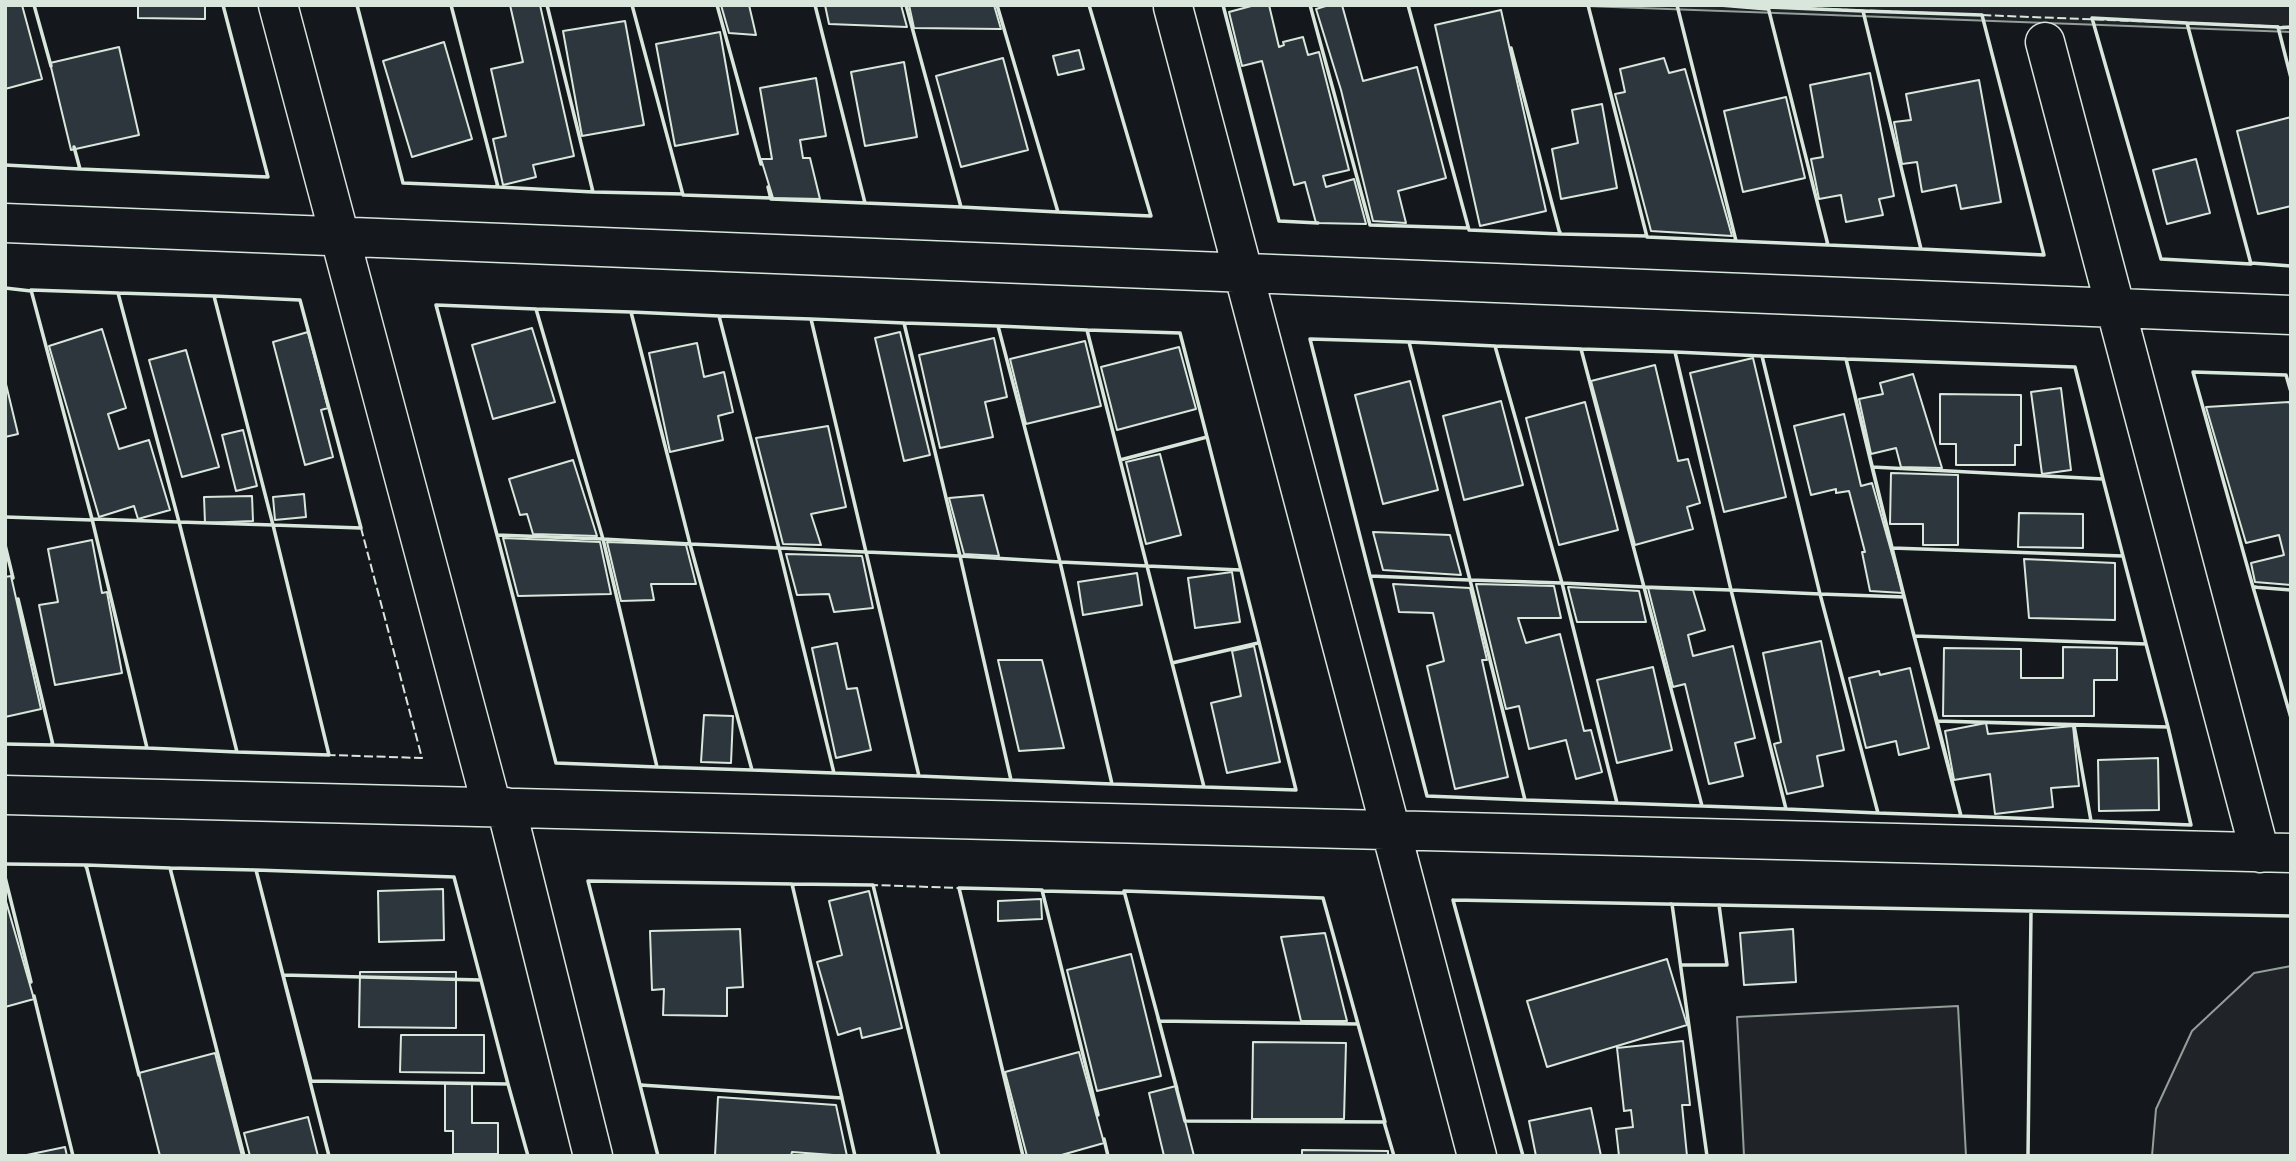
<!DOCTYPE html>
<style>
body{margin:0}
#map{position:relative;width:2296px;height:1161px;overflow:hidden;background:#14181c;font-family:"Fira Sans",sans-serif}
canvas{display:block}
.frame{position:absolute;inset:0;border:7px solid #d8e6dc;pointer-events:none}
</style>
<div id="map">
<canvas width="2296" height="1161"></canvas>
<div class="frame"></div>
</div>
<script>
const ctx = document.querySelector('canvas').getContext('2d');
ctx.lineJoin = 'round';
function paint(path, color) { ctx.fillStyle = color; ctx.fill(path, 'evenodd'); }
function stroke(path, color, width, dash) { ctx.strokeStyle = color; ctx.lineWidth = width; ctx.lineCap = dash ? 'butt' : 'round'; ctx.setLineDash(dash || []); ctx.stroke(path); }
const green = new Path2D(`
 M 1559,5 L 2291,5 L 2291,32 Z
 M 2291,966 L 2291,1156 L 2152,1156 L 2156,1109 L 2192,1031 L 2254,973 Z
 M 1958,1006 L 1966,1156 L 1744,1156 L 1737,1017 Z`);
paint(green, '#202428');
stroke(green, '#939e99', 2);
const building = new Path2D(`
 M 5,5 L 22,5 L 42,79 L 5,89 Z
 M 138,5 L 205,5 L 205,19 L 138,18 Z
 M 510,5 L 540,5 L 574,156 L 533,165 L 536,177 L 503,185 L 493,139 L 506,136 L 491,69 L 523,62 Z
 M 721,5 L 749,5 L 756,35 L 729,33 Z
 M 825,5 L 901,5 L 907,27 L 829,24 Z
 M 909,5 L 994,5 L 1001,29 L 914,28 Z
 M 1255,5 L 1269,5 L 1279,47 L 1284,45 L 1283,42 L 1303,37 L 1308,55 L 1319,52 L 1349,170 L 1323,176 L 1326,187 L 1354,179 L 1366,224 L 1316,223 L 1305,182 L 1294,185 L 1262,61 L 1242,66 L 1229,12 Z
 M 1329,5 L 1342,5 L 1363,81 L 1417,67 L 1446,178 L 1398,191 L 1406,223 L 1373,221 L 1341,90 L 1316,9 Z
 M 1501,10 L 1546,211 L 1480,226 L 1435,25 Z
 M 625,21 L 644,125 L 582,136 L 563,31 Z
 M 720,32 L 738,134 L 675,146 L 656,44 Z
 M 444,42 L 472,139 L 412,157 L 383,61 Z
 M 119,47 L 139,135 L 71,150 L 50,63 Z
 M 1079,50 L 1084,69 L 1058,75 L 1053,56 Z
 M 1003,58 L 1028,150 L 961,167 L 936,76 Z
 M 1664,58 L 1669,73 L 1685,69 L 1732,236 L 1651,231 L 1615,94 L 1625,92 L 1620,69 Z
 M 904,62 L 917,137 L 865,146 L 851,72 Z
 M 1870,73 L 1894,196 L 1879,199 L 1883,215 L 1846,222 L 1841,195 L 1819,199 L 1811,159 L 1823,157 L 1810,85 Z
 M 816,78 L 826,136 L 800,140 L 803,158 L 810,158 L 820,199 L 773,198 L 761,159 L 772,159 L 760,88 Z
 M 1979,80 L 2001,202 L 1961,209 L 1956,185 L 1922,192 L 1917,162 L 1902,164 L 1894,122 L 1911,120 L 1906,94 Z
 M 1786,97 L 1805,178 L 1743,192 L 1724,111 Z
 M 1602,104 L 1617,188 L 1561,199 L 1552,149 L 1578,143 L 1572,110 Z
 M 2291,117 L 2291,206 L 2258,214 L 2237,131 Z
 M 2196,159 L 2210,213 L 2167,224 L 2153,170 Z
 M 532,328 L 555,402 L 493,419 L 472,345 Z
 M 102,329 L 126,408 L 108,414 L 119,449 L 149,440 L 170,510 L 138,519 L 134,506 L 99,517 L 49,346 Z
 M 308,332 L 328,408 L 321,410 L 333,457 L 305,465 L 273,342 Z
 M 900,332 L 930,455 L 904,461 L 875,338 Z
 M 994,338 L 1007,397 L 985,402 L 993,437 L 940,448 L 919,355 Z
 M 1085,341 L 1101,406 L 1026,424 L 1010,359 Z
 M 697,343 L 704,377 L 724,372 L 733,412 L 718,416 L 723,440 L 670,452 L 649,353 Z
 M 1179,347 L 1196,409 L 1117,430 L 1101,367 Z
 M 186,350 L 219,467 L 182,477 L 149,360 Z
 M 1753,358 L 1786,497 L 1724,512 L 1690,373 Z
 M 1655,365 L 1678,461 L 1688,459 L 1700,503 L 1687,507 L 1693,529 L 1635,545 L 1591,381 Z
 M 1913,374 L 1942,468 L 1901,467 L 1896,448 L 1871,454 L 1859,399 L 1883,394 L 1880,383 Z
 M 5,380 L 18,434 L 5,437 Z
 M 1410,381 L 1438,490 L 1383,504 L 1355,395 Z
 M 2061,388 L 2071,470 L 2042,474 L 2031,392 Z
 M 1940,394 L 2021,395 L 2021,445 L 2015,445 L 2015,465 L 1956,465 L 1956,444 L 1940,444 Z
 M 1501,401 L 1523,485 L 1464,500 L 1443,416 Z
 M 1585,402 L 1618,530 L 1559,545 L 1526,418 Z
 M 2289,402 L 2291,406 L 2291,585 L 2255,582 L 2251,563 L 2284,555 L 2279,535 L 2246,543 L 2206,407 Z
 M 1844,414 L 1861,486 L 1872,483 L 1903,593 L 1870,591 L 1862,552 L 1865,552 L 1849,491 L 1836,493 L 1836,489 L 1811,495 L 1794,426 Z
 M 828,426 L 846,507 L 811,514 L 821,545 L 783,544 L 756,438 Z
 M 243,430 L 257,486 L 236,491 L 222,435 Z
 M 1160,454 L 1181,535 L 1146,544 L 1126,462 Z
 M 573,460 L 597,536 L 533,534 L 527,514 L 520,515 L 509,479 Z
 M 1891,473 L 1958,475 L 1958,545 L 1923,545 L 1923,524 L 1890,524 Z
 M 304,494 L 306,517 L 275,520 L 273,497 Z
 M 983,495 L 999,556 L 964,554 L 949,498 Z
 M 252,496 L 253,521 L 205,523 L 204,497 Z
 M 2019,513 L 2083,514 L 2083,548 L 2018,547 Z
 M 1373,532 L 1450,535 L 1461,575 L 1383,570 Z
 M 503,538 L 600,542 L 611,594 L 518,596 Z
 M 92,540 L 102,593 L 107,592 L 122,673 L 55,685 L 39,605 L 58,602 L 48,549 Z
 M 607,542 L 686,545 L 696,584 L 651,584 L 654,600 L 621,601 Z
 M 786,554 L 862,556 L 873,608 L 834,612 L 829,594 L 797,595 Z
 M 2024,559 L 2115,563 L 2115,620 L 2029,618 Z
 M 1232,572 L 1240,622 L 1195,628 L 1188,578 Z
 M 1137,573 L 1142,605 L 1083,615 L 1078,582 Z
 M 11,576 L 41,709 L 5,717 L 5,577 Z
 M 1393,584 L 1470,588 L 1487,660 L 1482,660 L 1508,777 L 1455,789 L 1427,666 L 1444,661 L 1433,613 L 1399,612 Z
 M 1476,584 L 1554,586 L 1561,618 L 1518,618 L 1526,643 L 1560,634 L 1584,731 L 1591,730 L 1602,772 L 1576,779 L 1566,740 L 1529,749 L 1519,706 L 1506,709 Z
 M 1568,587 L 1639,591 L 1646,622 L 1577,622 Z
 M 1648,588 L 1693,590 L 1705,630 L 1688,635 L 1693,656 L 1733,646 L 1755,738 L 1735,743 L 1743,776 L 1709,784 L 1685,684 L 1673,687 Z
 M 1821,641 L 1844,750 L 1817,756 L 1823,786 L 1787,794 L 1774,744 L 1781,742 L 1763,653 Z
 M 837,643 L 847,689 L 857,688 L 871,750 L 836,758 L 812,648 Z
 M 1254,646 L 1280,762 L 1227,773 L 1211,703 L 1241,696 L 1232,651 Z
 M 2063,647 L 2117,648 L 2117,680 L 2094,680 L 2094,716 L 1943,716 L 1944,648 L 2021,649 L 2021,678 L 2063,678 Z
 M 998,660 L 1042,660 L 1064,748 L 1019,751 Z
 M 1653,667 L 1672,750 L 1617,763 L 1597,680 Z
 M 1910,668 L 1929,748 L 1899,755 L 1896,741 L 1866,748 L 1849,678 L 1879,671 L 1880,675 Z
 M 704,715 L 733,716 L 731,763 L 701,762 Z
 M 1986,723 L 1988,734 L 2073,726 L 2079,786 L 2051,788 L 2053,807 L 1995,814 L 1990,774 L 1954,780 L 1945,731 Z
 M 2158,758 L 2159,810 L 2099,811 L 2098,760 Z
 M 443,889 L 444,940 L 379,942 L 378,891 Z
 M 869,891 L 902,1028 L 862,1038 L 860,1028 L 838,1035 L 817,962 L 842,955 L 829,901 Z
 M 5,898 L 34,999 L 5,1007 Z
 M 1041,899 L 1042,919 L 998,921 L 998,901 Z
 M 740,929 L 743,987 L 727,988 L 727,1016 L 663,1015 L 664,989 L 652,990 L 650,931 Z
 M 1793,929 L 1796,982 L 1744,985 L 1740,933 Z
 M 1325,933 L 1347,1021 L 1301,1021 L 1281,937 Z
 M 1131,954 L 1161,1076 L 1097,1091 L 1067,970 Z
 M 1667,959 L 1687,1025 L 1547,1067 L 1527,1001 Z
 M 360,972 L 456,972 L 456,1028 L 359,1027 Z
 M 401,1035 L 484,1035 L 484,1073 L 400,1072 Z
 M 1683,1041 L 1690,1105 L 1682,1105 L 1687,1156 L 1619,1156 L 1616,1129 L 1633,1127 L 1631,1110 L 1624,1111 L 1617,1048 Z
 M 1253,1042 L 1346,1043 L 1344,1119 L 1252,1119 Z
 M 1079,1052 L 1104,1143 L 1058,1156 L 1027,1156 L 1005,1072 Z
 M 215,1053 L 242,1156 L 160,1156 L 139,1073 Z
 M 445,1083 L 472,1083 L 472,1123 L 498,1123 L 498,1154 L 453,1154 L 453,1131 L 445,1131 Z
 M 1176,1086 L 1194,1156 L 1164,1156 L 1149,1093 Z
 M 718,1097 L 836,1105 L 847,1156 L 792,1152 L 791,1156 L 715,1156 Z
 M 1591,1108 L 1601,1156 L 1536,1156 L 1529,1121 Z
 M 308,1117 L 318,1156 L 250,1156 L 244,1133 Z
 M 65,1147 L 67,1156 L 22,1156 Z
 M 1302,1150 L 1388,1151 L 1388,1156 L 1302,1156 Z`);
paint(building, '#2c363c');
stroke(building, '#d8e6dc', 2);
const minor = new Path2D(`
 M 278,5 L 492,807
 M 1173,7 L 1477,1156
 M 2045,42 L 2260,853
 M 5,223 L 2291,315
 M 5,795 L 2291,853
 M 506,807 L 593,1156`);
stroke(minor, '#d8e6dc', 41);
stroke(minor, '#14181c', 38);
stroke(new Path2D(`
 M 1720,5 L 2291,27
 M 273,525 L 361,528 L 422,758 L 329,755 Z
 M 939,1156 L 873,885 L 959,888 L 1023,1156`), '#d8e6dc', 2, [9, 3.5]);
stroke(new Path2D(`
 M 34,5 L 51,66
 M 357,5 L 403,183 L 498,187 L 497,185
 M 451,5 L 498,187 L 593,192 L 592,189
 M 547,5 L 593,192 L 683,194
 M 632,5 L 683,195 L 771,198
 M 717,5 L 761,164
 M 815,5 L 865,203 L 961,207
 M 906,5 L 961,207 L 1058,212 L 1057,209
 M 997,5 L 1058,212 L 1151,216 L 1089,5
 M 1223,5 L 1279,221 L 1318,223
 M 1310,5 L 1370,225 L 1468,228
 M 1408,5 L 1469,230 L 1560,234 L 1560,232
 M 1588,5 L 1647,237 L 1736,241 L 1736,240
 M 1677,5 L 1736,241 L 1828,245 L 1827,243
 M 1720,5 L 1768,9
 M 1768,7 L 1863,11 L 1921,249 L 1828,245 Z
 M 1863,11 L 1982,15 L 2044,255 L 1921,249 Z
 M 2092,18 L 2187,23 L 2251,264 L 2161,259 Z
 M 2187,23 L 2278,27 L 2291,78
 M 2278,28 L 2291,27
 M 1511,48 L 1560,234 L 1647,236
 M 74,147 L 80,169 L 268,177 L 223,5
 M 5,165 L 80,169 L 79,167
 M 768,187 L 771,199 L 865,203 L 865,202
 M 2251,263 L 2291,266
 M 5,288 L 31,291
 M 31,290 L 118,293 L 179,522 L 92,519 Z
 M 118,293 L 214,296 L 273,525 L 179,522 Z
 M 214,296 L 300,300 L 361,528 L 273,525 Z
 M 436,305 L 536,309 L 603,539 L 497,535 Z
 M 536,309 L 631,312 L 690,544 L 603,539 Z
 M 631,312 L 719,316 L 779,548 L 690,544 Z
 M 719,316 L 811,319 L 866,552 L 779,548 Z
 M 811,319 L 904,323 L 960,556 L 866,552 Z
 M 904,323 L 998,326 L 1060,562 L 960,556 Z
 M 998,326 L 1087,330 L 1147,566 L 1060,562 Z
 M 1087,330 L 1180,333 L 1207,437 L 1120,460 Z
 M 1310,339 L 1409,342 L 1470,580 L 1370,576 Z
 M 1409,342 L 1495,346 L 1562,583 L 1470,580 Z
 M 1495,346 L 1581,349 L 1644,587 L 1562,583 Z
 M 1581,349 L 1675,352 L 1731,590 L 1644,587 Z
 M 1675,352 L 1762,356 L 1820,594 L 1731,590 Z
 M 1762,356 L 1846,359 L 1904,597 L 1820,594 Z
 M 1846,359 L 2075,367 L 2103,479 L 1872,467 Z
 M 2291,392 L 2286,375 L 2193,372 L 2253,587 L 2291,590
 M 1207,437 L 1241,570 L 1147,566 L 1120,460 Z
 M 1872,467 L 2103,479 L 2123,556 L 1892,548 Z
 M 5,517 L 92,520
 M 92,519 L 179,522 L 237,752 L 147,748 Z
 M 179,522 L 273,525 L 329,755 L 237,752 Z
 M 497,535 L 603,539 L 657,767 L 556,763 Z
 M 603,539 L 690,544 L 752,770 L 657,767 Z
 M 690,544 L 779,548 L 834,773 L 752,770 Z
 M 5,545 L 13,578
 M 779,548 L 866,552 L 919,776 L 834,773 Z
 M 1892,548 L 2123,556 L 2146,644 L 1914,636 Z
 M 866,552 L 960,556 L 1011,780 L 919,776 Z
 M 960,556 L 1060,562 L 1112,784 L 1011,780 Z
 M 1060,562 L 1147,566 L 1204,787 L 1112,784 Z
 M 1370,576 L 1470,580 L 1525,800 L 1427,796 Z
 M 1470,580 L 1562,583 L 1617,803 L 1525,800 Z
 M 1562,583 L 1644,587 L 1702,806 L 1617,803 Z
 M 1644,587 L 1731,590 L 1786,809 L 1702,806 Z
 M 2256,587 L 2253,587 L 2291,718
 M 1731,590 L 1820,594 L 1878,813 L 1786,809 Z
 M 1820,594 L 1904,597 L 1961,816 L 1878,813 Z
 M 18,599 L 53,745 L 146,748
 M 1914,636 L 2146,644 L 2168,727 L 1937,721 Z
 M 1258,643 L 1172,663 L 1147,566 L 1241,570 L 1296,790 L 1204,787 L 1172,663 L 1258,643
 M 1937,721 L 2074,725 L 2091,821 L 1961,816 Z
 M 2074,725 L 2168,727 L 2191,825 L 2091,821 Z
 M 5,744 L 53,745 L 52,743
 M 5,864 L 86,865 L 86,867
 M 256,870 L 454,877 L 481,980 L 283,975 Z
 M 171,871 L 170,868 L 256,870 L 329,1156
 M 5,877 L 31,982
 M 588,881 L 792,884 L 842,1098 L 640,1085 Z
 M 793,886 L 792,884 L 873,885 L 939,1156
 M 1043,891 L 1124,893
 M 1124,891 L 1323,898 L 1358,1024 L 1159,1021 Z
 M 1453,900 L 2291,916
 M 1453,900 L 1523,1156
 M 1670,904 L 1672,904 L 1707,1156
 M 1681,965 L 1727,965 L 1719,905
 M 283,975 L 481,980 L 508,1084 L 311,1081 Z
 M 34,996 L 73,1156
 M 1158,1018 L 1177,1089
 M 1159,1021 L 1358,1024 L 1385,1122 L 1185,1121 Z
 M 139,1075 L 86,865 L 170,868 L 244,1156
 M 507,1084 L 508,1084 L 528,1156
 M 643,1085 L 640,1085 L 658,1156
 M 841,1094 L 855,1156
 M 1384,1122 L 1394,1156
 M 1104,1139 L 1108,1156
 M 1023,1156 L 959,888 L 1042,890 L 1098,1115
 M 2028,1156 L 2031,911`), '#d8e6dc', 3.5);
</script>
